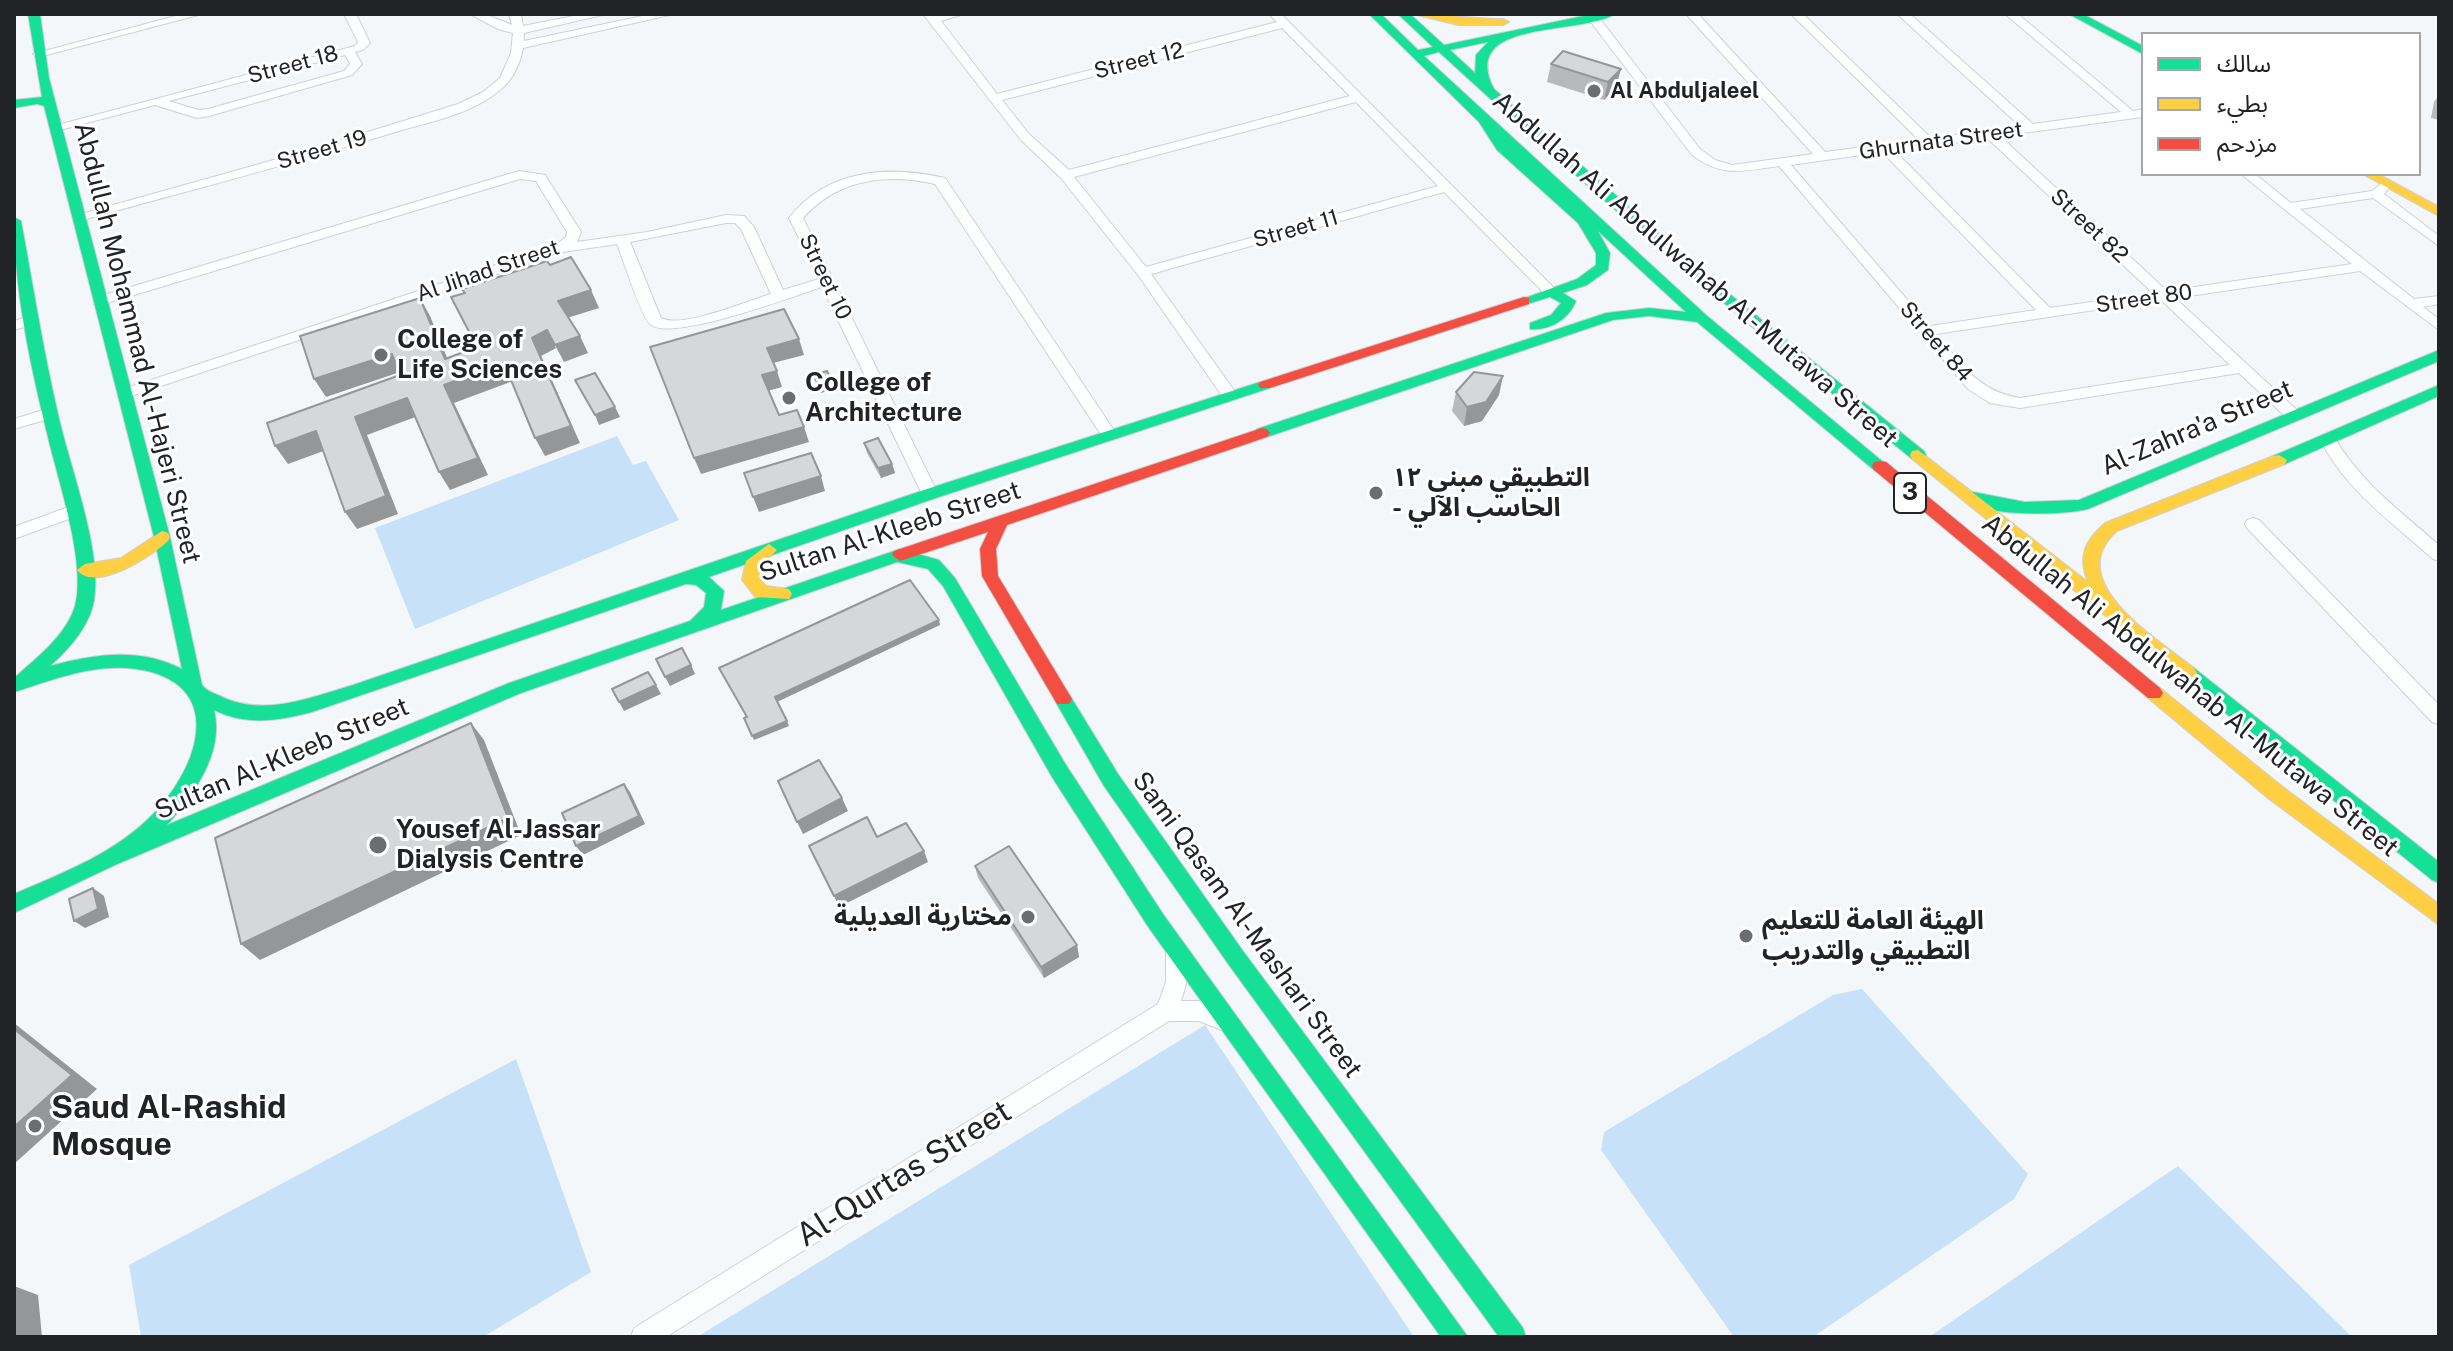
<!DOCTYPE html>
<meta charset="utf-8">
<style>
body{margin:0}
#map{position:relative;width:2453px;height:1351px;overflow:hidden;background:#f4f7fa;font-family:"Public Sans","Noto Sans Arabic",sans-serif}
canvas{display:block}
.frame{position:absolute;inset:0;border:16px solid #212326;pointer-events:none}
.legend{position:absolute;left:2141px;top:32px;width:280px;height:144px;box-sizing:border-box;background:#fff;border:2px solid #a6a7a8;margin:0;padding:10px 14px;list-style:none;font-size:24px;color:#212326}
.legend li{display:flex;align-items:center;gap:16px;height:40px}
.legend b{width:40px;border:2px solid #a6a7a8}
</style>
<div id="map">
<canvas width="2453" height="1351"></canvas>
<div class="frame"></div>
<ul class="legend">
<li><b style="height:10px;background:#16e098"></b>سالك</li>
<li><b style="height:10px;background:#ffcf43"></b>بطيء</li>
<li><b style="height:10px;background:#f24e42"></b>مزدحم</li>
</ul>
</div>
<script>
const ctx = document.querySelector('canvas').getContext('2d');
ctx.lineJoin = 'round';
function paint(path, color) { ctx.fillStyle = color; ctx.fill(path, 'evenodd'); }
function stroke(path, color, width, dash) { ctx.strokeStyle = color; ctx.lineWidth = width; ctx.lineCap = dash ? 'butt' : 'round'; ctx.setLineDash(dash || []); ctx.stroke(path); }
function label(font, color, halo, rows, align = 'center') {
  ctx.font = font + ' "Public Sans","Noto Sans Arabic",sans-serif'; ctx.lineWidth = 6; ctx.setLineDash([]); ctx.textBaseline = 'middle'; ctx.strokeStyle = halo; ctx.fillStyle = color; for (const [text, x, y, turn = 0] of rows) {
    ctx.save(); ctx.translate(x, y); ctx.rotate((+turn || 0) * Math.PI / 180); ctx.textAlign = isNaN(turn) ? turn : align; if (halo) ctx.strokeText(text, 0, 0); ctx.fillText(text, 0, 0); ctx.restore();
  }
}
paint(new Path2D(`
 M 617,436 L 633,465 L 646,461 L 679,520 L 415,629 L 375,528 Z
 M 1862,989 L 2028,1174 L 2014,1199 L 1813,1337 L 1734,1337 L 1601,1150 L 1604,1132 L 1833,995 Z
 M 1205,1025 L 1414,1337 L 697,1337 Z
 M 516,1059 L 591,1272 L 483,1337 L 141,1337 L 129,1265 Z
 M 2178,1166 L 2352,1337 L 1929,1337 Z`), '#c6e1f8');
const street = new Path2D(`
 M 183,14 L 202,14 L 39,57 L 33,54 Z
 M 344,14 L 356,14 L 370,43 L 363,50 L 355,52 L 362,64 L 352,75 L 209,116 L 197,118 L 155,105 L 56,131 L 50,127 L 355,46 L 358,42 ZM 345,55 L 350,64 L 344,71 L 208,109 L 198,110 L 169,101 Z
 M 470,14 L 485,14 L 512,25 L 509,14 L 521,14 L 523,26 L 584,14 L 607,14 L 524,33 L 524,41 L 652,14 L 674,14 L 523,48 C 520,64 513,80 500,90 C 471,115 428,122 392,133 C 291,164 188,191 86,219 L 74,216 L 313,149 L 458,104 L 483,92 L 500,78 L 511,53 L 513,33 L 498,29 Z
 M 923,14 L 964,14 L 941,21 L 997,94 L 1277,22 L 1269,14 L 1281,14 L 1558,292 L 1556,295 L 1546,295 L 1444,192 L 1151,274 L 1238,396 L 1230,401 L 1225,400 L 1138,275 L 1061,178 L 1021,140 ZM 1282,28 L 1350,96 L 1069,170 L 1029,134 L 1002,100 ZM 1356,102 L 1438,186 L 1146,267 L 1074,177 Z
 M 1686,14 L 1698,14 L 1825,152 L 1919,140 L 1791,14 L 1803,14 L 1931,138 L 2020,126 L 1897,14 L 1910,14 L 2033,124 L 2121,112 L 2005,14 L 2018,14 L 2133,111 L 2143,109 L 2143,117 L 2000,136 L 2167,291 L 2352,264 L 2241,174 L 2255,174 L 2291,203 L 2372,191 L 2386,180 L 2392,184 L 2384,194 L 2439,236 L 2439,246 L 2373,198 L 2300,209 L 2414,299 L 2439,296 L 2439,304 L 2423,307 L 2439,319 L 2439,330 L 2360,271 L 2175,298 L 2298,411 L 2298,419 L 2288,419 L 2239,373 L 2020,408 L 1990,403 L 1968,389 L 1779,166 C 1743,171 1723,178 1692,155 L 1587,17 L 1597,15 L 1700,149 L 1715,160 L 1732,165 L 1813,154 ZM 1987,138 L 2153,293 L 2050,308 L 1895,151 ZM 1882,152 L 2036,310 L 1930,326 L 1791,165 ZM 2161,300 L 2230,365 L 2020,398 C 1977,391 1963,365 1936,334 Z
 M 519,171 L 545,175 L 581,232 L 577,242 L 647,232 L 726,215 L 744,216 L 754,227 L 783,290 L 819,279 L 789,218 C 827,169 888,165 945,178 L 1117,435 L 1109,440 L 1104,439 L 935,184 C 886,173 838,179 803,218 L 938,494 L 930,500 L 922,494 L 822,287 C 794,296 670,343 650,324 C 641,316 623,259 617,244 L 563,252 L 131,396 L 121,396 L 118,393 L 121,390 L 556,245 L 566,237 L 567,232 L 536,181 L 520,179 L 104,304 L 94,304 L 94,298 ZM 726,223 L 735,223 L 741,229 L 771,294 C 747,301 682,329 661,318 L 630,242 Z
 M 32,316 L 37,317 L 37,323 L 14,330 L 14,321 Z
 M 50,408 L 55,409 L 55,417 L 14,429 L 14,419 Z
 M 2328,434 L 2333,435 C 2359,481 2400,511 2439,545 L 2439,561 L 2433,559 C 2393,523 2344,489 2320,439 Z
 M 71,506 L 77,508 L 79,512 L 77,516 L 14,539 L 14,527 Z
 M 2253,518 L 2259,520 L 2439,705 L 2439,724 L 2432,722 L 2247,528 L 2245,524 L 2247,520 Z
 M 1176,942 L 1183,945 C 1192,963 1187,983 1181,1001 L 1199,1001 L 1235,1015 L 1238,1022 L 1235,1029 L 1227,1032 L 1199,1021 L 1169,1021 L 666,1337 L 631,1337 L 634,1328 L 1158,1004 L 1166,982 L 1166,952 L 1169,945 Z`);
const fast = new Path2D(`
 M 28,14 L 40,14 L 49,78 L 170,537 L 202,685 C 207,691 211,692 218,695 C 262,718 309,698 353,685 L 924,490 L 1260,382 L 1270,382 L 1270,388 L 936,498 L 709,577 L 724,591 L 721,610 L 900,549 L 939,560 L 955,578 L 1066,765 L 1163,914 L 1468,1337 L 1441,1337 L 1149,928 L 1052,777 L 943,586 L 928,569 L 897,562 L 521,693 L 115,865 L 14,913 L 14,894 C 63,873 118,852 155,812 C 206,758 224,676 127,668 C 89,665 49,681 14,692 L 14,678 C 35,659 66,636 75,606 C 87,563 57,477 47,433 C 30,363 14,289 14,217 L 21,221 C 33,285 43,350 58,414 C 69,465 103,551 94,601 C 89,627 69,649 50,666 C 94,654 140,647 182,669 L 154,537 L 44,106 L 37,104 L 14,108 L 14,100 L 42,97 ZM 686,584 L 696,585 L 706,593 L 704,607 L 690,621 L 509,683 L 167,825 C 193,796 225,752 214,710 C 246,726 278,721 312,712 Z
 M 1369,14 L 1381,14 L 1418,50 L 1433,47 L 1398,14 L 1410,14 L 1444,45 L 1593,14 L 1615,14 C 1580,36 1458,18 1494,89 L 1726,291 L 1924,451 L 1926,455 L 1924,459 L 1912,459 C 1751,328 1592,193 1439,52 L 1424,56 L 1706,315 L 1888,466 L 1886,470 L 1874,470 L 1697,322 L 1649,316 L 1613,320 L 1267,437 L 1257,437 L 1254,433 L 1257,429 L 1606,313 L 1649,308 L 1686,312 L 1598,231 L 1610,253 L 1608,270 L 1587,285 L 1563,293 L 1576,301 C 1569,319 1550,331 1530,329 L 1530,323 L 1551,315 L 1561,303 L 1550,297 L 1524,305 L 1517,301 L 1577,279 L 1596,265 L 1596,253 L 1578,223 L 1497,150 L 1479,122 ZM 1488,42 L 1476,55 L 1475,73 L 1450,50 Z
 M 2069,14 L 2083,14 L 2143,46 L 2143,54 Z
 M 2439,350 L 2439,361 L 2088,509 C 2062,516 1977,517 1960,497 L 1968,491 L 2025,502 L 2079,500 Z
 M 2439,385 L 2439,396 L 2285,464 L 2279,465 L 2271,460 L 2273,456 Z
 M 2188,666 L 2194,668 L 2439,862 L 2439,883 L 2432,880 L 2182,678 L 2179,673 L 2182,668 Z
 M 1063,692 L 1069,694 L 1118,774 L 1243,951 L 1523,1328 L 1526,1337 L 1499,1337 L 1229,965 L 1104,786 L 1054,699 L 1057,694 Z`);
const slow = new Path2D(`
 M 1413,14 C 1443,14 1473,19 1503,19 L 1509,22 L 1503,25 L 1458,25 Z
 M 2363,174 L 2378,174 L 2439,207 L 2439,216 Z
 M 1918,450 L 2088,582 C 2077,557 2085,540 2105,523 L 2273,456 L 2279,455 L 2287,460 L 2285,464 L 2117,531 C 2060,581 2159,640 2194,668 L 2197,673 L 2194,678 L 2182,678 L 1912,459 L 1910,455 L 1912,451 Z
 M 162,531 L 168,533 L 170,537 L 168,541 C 152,556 95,593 77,570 L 85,564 L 121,558 Z
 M 769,544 L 777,550 L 760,567 L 759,578 L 766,586 L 789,589 L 792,594 L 789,599 L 755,597 L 742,580 L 746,561 Z
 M 2154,686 L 2160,688 L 2283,787 L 2439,904 L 2439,925 L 2269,799 L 2148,698 L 2145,693 L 2148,688 Z`);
const jam = new Path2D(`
 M 1524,297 L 1529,298 L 1529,304 L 1270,388 L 1260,388 L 1258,385 L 1260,382 Z
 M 1262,428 L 1267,429 L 1270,433 L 1267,437 L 1007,525 L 996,549 L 998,576 L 1069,694 L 1072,699 L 1069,704 L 1057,704 L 982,576 L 980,549 L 988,532 L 900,561 L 892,555 L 894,551 Z
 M 1880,461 L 1886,462 L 2160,688 L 2163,693 L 2160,698 L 2148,698 L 1874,470 L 1872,466 L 1874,462 Z`);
stroke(street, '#cfd1d4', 2);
stroke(fast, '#cfd1d4', 2);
stroke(slow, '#cfd1d4', 2);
stroke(jam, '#cfd1d4', 2);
paint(street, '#fdfefe');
paint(fast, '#16e098');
paint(slow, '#ffcf43');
paint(jam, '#f24e42');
paint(new Path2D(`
 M 1563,51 L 1616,87 L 1604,100 L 1547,82 L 1551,64 Z
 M 2439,95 L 2439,120 L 2431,118 L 2434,102 Z
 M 1456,392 L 1499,395 L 1482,421 L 1464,426 L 1452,411 Z
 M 864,443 L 892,464 L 895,473 L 881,478 L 867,453 Z
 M 975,866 L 1077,945 L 1079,957 L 1044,978 L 978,878 Z`), '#b7b9bb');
paint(new Path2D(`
 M 1621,69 L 1616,87 L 1604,100 L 1608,82 Z
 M 591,290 L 599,308 L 567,318 L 558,301 Z
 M 420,298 L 430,316 L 455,377 L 445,359 Z
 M 547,330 L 556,348 L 541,356 L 580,443 L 545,456 L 535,438 L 532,338 Z
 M 580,336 L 588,353 L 564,362 L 555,345 Z
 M 799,339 L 804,355 L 773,363 L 767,348 Z
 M 392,354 L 403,371 L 326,397 L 314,379 Z
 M 504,363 L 513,381 L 454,403 L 488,475 L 450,490 L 439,472 L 444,385 Z
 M 777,371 L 782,387 L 767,391 L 762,375 Z
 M 1503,376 L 1499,395 L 1482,421 L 1464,426 L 1467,407 Z
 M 833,384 L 834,389 L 821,393 L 819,388 Z
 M 407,398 L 418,416 L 367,435 L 398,514 L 357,529 L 345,512 L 355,417 Z
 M 615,407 L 620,417 L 599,425 L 595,415 Z
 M 804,427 L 809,442 L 701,474 L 694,458 Z
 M 316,431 L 329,449 L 288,464 L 275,446 Z
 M 892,464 L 895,473 L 881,478 L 878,468 Z
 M 821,476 L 825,491 L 759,512 L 753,497 Z
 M 939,620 L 940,625 L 777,702 L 775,697 Z
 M 691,665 L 695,674 L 670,686 L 665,677 Z
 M 656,685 L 661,694 L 624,711 L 619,702 Z
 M 787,721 L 789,726 L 754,740 L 752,736 Z
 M 471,723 L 484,740 L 521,835 L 260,960 L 241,944 Z
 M 624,784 L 630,792 L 645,824 L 583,855 L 576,846 Z
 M 842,798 L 848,811 L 803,834 L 797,822 Z
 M 924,851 L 928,862 L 839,907 L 834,896 Z
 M 93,888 L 104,896 L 109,917 L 85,928 L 74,921 Z
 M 1077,945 L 1079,957 L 1044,978 L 1041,967 Z
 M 14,1023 L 97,1089 L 14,1164 Z
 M 14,1286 L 38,1295 L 42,1337 L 14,1337 Z`), '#959698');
const building = new Path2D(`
 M 1563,51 L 1621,69 L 1608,82 L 1551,64 Z
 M 571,257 L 591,290 L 558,301 L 580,336 L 555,345 L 547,330 L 532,338 L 571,426 L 535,438 L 504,363 L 444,385 L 478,458 L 439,472 L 407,398 L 355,417 L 386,496 L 345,512 L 316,431 L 275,446 L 267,423 L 400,375 L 392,354 L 314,379 L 300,336 L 420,298 L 445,359 L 477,347 L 451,297 L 465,293 L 462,289 L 547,261 L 550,265 Z
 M 784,309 L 799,339 L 767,348 L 777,371 L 762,375 L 779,415 L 797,410 L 804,427 L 694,458 L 650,347 Z
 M 827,371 L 833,384 L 819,388 L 814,375 Z
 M 1474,372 L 1503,376 L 1486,402 L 1467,407 L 1456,392 Z
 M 595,373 L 615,407 L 595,415 L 575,380 Z
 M 878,438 L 892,464 L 878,468 L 864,443 Z
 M 811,453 L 821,476 L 753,497 L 744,473 Z
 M 910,580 L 939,620 L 775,697 L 787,721 L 752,736 L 744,718 L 747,717 L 719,668 Z
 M 682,648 L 691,665 L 665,677 L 656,659 Z
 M 648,672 L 656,685 L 619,702 L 612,689 Z
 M 471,723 L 508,818 L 241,944 L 215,838 Z
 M 819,760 L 842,798 L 797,822 L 778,781 Z
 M 624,784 L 639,816 L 576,846 L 562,813 Z
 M 867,817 L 877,837 L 906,823 L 924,851 L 834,896 L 809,846 Z
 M 1009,846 L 1077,945 L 1041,967 L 975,866 Z
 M 93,888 L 98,909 L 74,921 L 69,899 Z
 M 14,1029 L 72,1075 L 14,1127 Z`);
paint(building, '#d5d7d9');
stroke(building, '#959698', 2);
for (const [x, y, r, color] of [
 [1594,91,8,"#6b6d70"],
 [381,355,8,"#6b6d70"],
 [789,398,8,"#6b6d70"],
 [1376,493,8,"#6b6d70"],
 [378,845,10,"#6b6d70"],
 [1028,917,8,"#6b6d70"],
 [1746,936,8,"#6b6d70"],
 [35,1126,8,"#6b6d70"]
]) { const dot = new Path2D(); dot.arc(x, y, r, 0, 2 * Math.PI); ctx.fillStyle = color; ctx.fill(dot); stroke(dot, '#fff', 3); }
label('22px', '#212326', '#fff', [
 ["Street 12",1139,61,-14],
 ["Street 18",293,65,-15],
 ["Ghurnata Street",1941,141,-8],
 ["Street 19",322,150,-16],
 ["Street 82",2089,226,43],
 ["Street 11",1296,229,-16],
 ["Al Jihad Street",488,271,-19],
 ["Street 10",825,277,64],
 ["Street 80",2144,299,-8],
 ["Street 84",1936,342,49]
]);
label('bold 22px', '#212326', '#fff', [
 ["Al Abduljaleel",1610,91]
], 'left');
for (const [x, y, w] of [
 [1910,493,32]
]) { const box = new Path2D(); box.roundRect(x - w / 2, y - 20, w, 40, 6); ctx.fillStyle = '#fff'; ctx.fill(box); stroke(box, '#212326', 2); }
label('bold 24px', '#212326', null, [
 ["3",1910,493]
]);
label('26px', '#212326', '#fff', [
 ["Abdullah Ali Abdulwahab Al-Mutawa Street",1695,270,41],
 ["Abdullah Mohammad Al-Hajeri Street",137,343,76],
 ["Al-Zahra'a Street",2197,428,-23],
 ["Sultan Al-Kleeb Street",890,532,-18],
 ["Abdullah Ali Abdulwahab Al-Mutawa Street",2190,686,39],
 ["Sultan Al-Kleeb Street",282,759,-23],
 ["Sami Qasam Al-Mashari Street",1247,925,54]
]);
label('bold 26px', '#212326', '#fff', [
 ["College of",397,340],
 ["Life Sciences",397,370],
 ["College of",805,383],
 ["Architecture",805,413],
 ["التطبيقي مبنى ١٢",1392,478],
 ["- الحاسب الآلي",1392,508],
 ["Yousef Al-Jassar",396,830],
 ["Dialysis Centre",396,860],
 ["مختارية العديلية",1012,917,"right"],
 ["الهيئة العامة للتعليم",1762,921],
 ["التطبيقي والتدريب",1762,951]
], 'left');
label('bold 32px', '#212326', '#fff', [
 ["Saud Al-Rashid",51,1108],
 ["Mosque",51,1145]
], 'left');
label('32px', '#212326', '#fff', [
 ["Al-Qurtas Street",904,1174,-32]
]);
</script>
